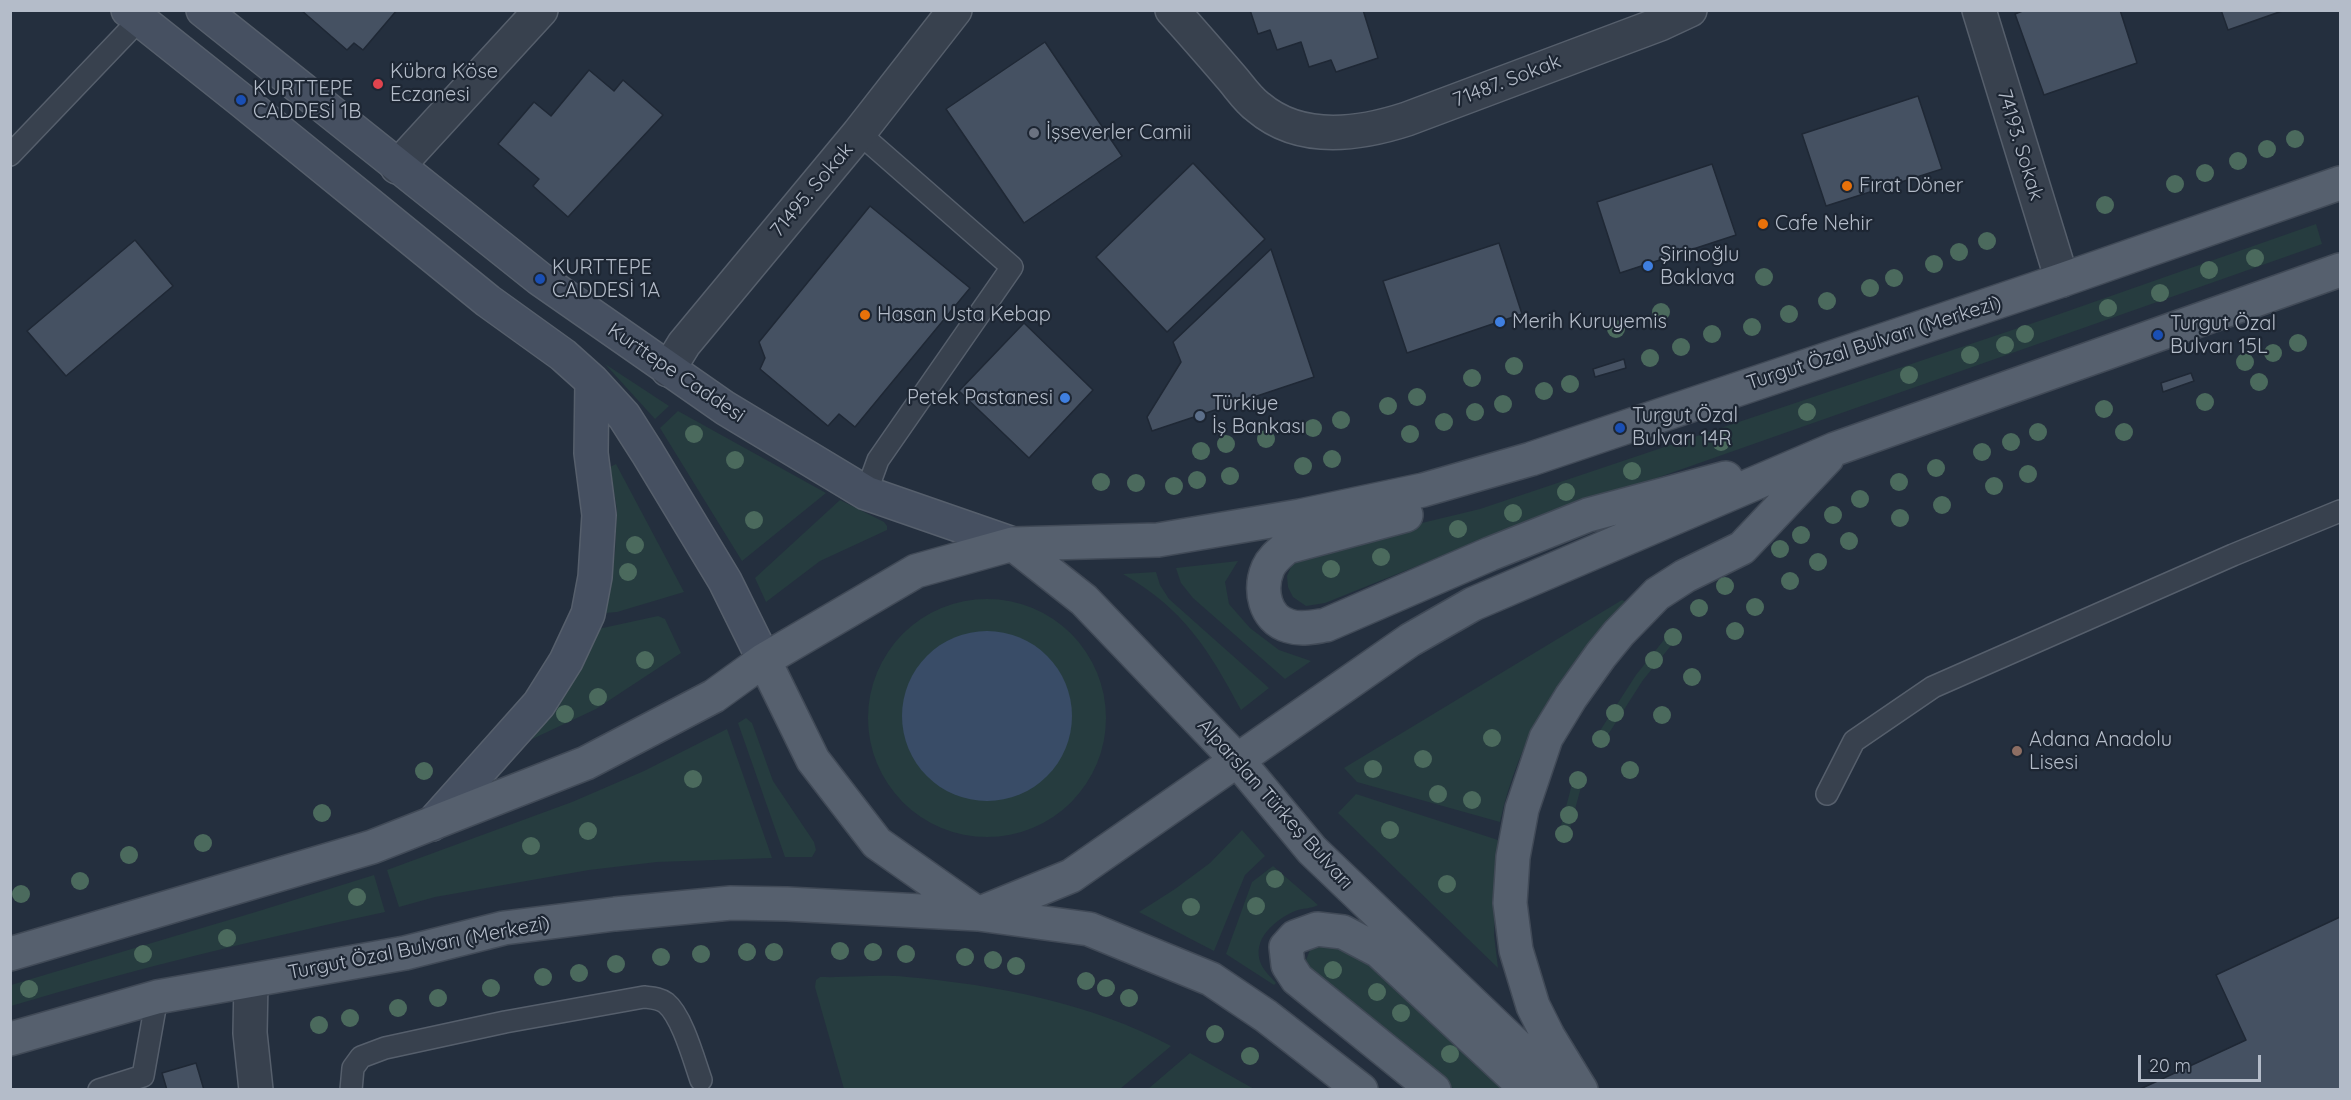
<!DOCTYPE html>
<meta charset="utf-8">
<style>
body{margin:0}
#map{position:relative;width:2351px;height:1100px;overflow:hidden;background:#242f3e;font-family:Quicksand,sans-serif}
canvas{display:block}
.frame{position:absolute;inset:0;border:12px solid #b4bcc9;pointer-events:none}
.scale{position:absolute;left:2138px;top:1055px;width:123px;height:27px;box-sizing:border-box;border:3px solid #b4bcc9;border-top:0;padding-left:8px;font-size:18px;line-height:21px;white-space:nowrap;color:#b4bcc9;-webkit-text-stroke:4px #1d2633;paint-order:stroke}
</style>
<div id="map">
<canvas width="2351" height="1100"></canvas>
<div class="frame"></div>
<div class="scale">20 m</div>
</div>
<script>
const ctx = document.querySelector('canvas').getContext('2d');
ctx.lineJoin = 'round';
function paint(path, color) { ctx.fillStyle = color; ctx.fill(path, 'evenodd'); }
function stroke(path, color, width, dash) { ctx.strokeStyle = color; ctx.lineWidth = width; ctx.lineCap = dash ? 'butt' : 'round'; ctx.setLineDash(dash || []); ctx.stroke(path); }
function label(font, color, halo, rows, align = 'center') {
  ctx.font = font + ' Quicksand,sans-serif'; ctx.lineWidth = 4.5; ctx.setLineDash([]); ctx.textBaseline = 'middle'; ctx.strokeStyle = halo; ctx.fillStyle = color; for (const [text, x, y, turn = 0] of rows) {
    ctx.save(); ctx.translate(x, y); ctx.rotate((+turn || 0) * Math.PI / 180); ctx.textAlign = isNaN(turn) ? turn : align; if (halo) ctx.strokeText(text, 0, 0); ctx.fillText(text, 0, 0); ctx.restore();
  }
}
paint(new Path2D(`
 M 2316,224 L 2322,244 L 1489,537 L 1325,603 L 1306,606 L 1293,597 L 1288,587 L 1287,576 L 1293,562 L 1347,541 L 1480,509 L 2051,317 Z
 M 605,364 L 669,406 L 655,419 Z
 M 678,411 L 826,493 L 742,561 L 660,428 Z
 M 616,464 L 684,592 L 617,612 L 605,613 L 615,552 L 617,510 L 610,467 Z
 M 840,500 L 884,522 L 887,526 L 887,530 L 820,561 L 766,602 L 755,578 Z
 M 1238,561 L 1225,582 L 1229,604 L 1250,628 L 1279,650 L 1311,661 L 1285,679 L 1193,598 L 1181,583 L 1176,568 Z
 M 1156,572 L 1160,585 L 1169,599 L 1269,688 L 1241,710 C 1209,650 1184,609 1123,574 Z
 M868 718a119 119 0 1 1 238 0a119 119 0 1 1-238 0Z
 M 1622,600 L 1626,602 L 1627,606 C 1563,662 1518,740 1500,822 L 1357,782 L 1344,768 Z
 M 658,616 L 665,619 L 681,653 L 596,709 L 528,741 L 554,710 L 598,629 Z
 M 1671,631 L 1678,637 L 1643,680 L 1602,744 L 1594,740 L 1636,675 Z
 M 746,718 L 752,723 L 773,781 L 814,842 L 816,850 L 812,857 L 785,857 L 738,723 Z
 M 727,729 L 772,858 L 657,862 L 589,870 L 435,897 L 399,907 L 387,870 L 572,802 L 644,771 Z
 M 1575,773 L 1584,776 L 1567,839 L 1558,837 Z
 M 1356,794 L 1498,840 L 1494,935 L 1498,968 L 1338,813 Z
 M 1242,830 L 1265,856 L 1245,875 L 1214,951 L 1139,912 L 1175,889 L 1210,863 Z
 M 1273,866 L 1318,905 C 1311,909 1303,908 1295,911 C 1275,920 1251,939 1261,964 C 1264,971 1271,977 1276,983 L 1274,985 L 1226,954 L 1252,882 Z
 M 374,875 L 385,912 C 259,939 134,969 11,1006 L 11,985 L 259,911 Z
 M 1322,946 L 1340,948 L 1368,965 L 1511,1089 L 1454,1089 L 1355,1005 L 1308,970 L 1306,960 L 1310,950 Z
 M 820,977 C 848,978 878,974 907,977 C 997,985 1091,1003 1171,1046 L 1120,1089 L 844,1089 L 815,987 L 816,980 Z
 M 1190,1053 L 1254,1089 L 1148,1089 Z`), '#263c3f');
paint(new Path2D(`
 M902 716a85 85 0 1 1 170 0a85 85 0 1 1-170 0Z`), '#394c67');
const building = new Path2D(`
 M 301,10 L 397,10 L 363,50 L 354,43 L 347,50 Z
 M 1250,10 L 1363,10 L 1378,58 L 1336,72 L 1331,60 L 1309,67 L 1301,42 L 1277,50 L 1270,30 L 1258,34 Z
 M 2025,10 L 2120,10 L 2137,63 L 2044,95 L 2015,14 Z
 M 2221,10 L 2285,10 L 2228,30 Z
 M 1045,42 L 1122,156 L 1024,223 L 946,109 Z
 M 589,70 L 614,91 L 623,80 L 663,115 L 568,217 L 533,186 L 539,179 L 498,144 L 534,102 L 551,116 Z
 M 1918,96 L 1942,169 L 1826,206 L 1802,134 Z
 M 1193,163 L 1265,239 L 1167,332 L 1096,257 Z
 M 1712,164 L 1736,235 L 1620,273 L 1597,202 Z
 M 870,206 L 970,288 L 855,427 L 839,414 L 828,426 L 760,369 L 765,358 L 759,342 Z
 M 135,240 L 173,286 L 66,376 L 27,331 Z
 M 1499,243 L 1522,314 L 1407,353 L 1383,281 Z
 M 1271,249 L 1314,377 L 1152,431 L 1147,417 L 1181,362 L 1173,342 Z
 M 1024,323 L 1093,390 L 1029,458 L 959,391 Z
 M 1624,359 L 1626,368 L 1595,377 L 1593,369 Z
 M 2191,373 L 2194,381 L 2163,392 L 2161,383 Z
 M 2340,917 L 2340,1090 L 2138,1090 L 2246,1040 L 2216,975 Z
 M 196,1063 L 204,1090 L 167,1090 L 162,1073 Z`);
paint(building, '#455162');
stroke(building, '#1f2835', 1.5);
const lane = new Path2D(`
 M 859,133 L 1012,267 L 878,460 L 866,493
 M 10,155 L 139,20
 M 1827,794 L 1854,741 L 1933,687 L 2233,555 L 2340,511
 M 99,1090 L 143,1076 L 157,997
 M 351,1090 L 353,1068 L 361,1057 L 385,1048 L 505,1022 L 644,997 C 652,998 659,998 666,1003 C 682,1016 694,1060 701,1080`);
const street = new Path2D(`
 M 1172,10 C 1192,32 1211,54 1230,76 C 1239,86 1247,99 1258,107 C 1300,143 1358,135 1407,119 L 1660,24 L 1690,10
 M 1979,10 L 2062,280
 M 397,167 L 541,10
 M 668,370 L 684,344 L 859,133 L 955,10
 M 251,981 L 250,1033 L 256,1090`);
const secondary = new Path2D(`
 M 128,10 L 241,100 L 488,301 L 563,355 L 592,381 L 624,416 L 647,452 L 725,581 L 764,660
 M 203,10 L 540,279 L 725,408 L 866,493 L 1013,544
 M 432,824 L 539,704 L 566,661 L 588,614 L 595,577 L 599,515 L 591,453 L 592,381`);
const primary = new Path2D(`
 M 1406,515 L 1287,547 C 1280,553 1272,559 1268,568 C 1259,589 1264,619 1289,626 C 1301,630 1313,627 1326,625 L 1490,554 L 1588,515 L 1726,478
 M 1013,544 L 1084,600 L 1238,761 L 1312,850 L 1563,1090
 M 764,660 L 813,760 L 877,843 L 978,914
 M 978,914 L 1071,876 L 1410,640 L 1473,604 L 1835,449 L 2340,270
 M 10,954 L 372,847 L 586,763 L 714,696 L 764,660 L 916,571 L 1013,544 L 1158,540 L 1300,516 L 1423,490 L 1531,459 L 2062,280 L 2340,183
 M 10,1039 L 157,997 L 405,953 L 504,928 L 615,914 L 731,903 L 787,904 L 978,914 L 1089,929 L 1211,979 L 1266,1016 L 1361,1090
 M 1434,1090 L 1297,979 L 1288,965 L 1286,947 L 1295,937 L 1317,929 L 1343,932 L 1379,951 L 1528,1090
 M 1581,1090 L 1548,1036 L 1533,1006 L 1516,950 L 1510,903 L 1513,857 L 1522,809 L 1546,738 L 1571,697 L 1601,655 L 1619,633 L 1657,594 L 1685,576 L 1742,548 L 1827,458`);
stroke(lane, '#565f6c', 24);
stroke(street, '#565f6c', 36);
stroke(secondary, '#565f6c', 36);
stroke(primary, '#414a57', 36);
stroke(lane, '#38414e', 21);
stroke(street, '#38414e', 33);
stroke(secondary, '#465061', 33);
stroke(primary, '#56606e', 33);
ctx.fillStyle = '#4b6a5d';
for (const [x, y] of [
 [2295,139],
 [2267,149],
 [2238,161],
 [2205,173],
 [2175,184],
 [2105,205],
 [1987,241],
 [1959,252],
 [2255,258],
 [1934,264],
 [2209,270],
 [1764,277],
 [1894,278],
 [1870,288],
 [2160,293],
 [1827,301],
 [2108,308],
 [1661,312],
 [1789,314],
 [1752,327],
 [1616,329],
 [1712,334],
 [2025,334],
 [2298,343],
 [2005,345],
 [1681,347],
 [2273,353],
 [1970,355],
 [1650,358],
 [2245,362],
 [1514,366],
 [1909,375],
 [1472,378],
 [2259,382],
 [1570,384],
 [1544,391],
 [1417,397],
 [2205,402],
 [1503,404],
 [1388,406],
 [2104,409],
 [1475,412],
 [1807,412],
 [1341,420],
 [1444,422],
 [1313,428],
 [2038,432],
 [2124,432],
 [694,434],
 [1410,434],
 [1266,439],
 [1721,442],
 [2011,442],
 [1226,444],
 [1201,451],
 [1982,452],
 [1332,459],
 [735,460],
 [1303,466],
 [1936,468],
 [1632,471],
 [2028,474],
 [1230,476],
 [1197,480],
 [1101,482],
 [1899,482],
 [1136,483],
 [1174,486],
 [1994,486],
 [1566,492],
 [1860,499],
 [1942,505],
 [1513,513],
 [1833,515],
 [1900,518],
 [754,520],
 [1458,529],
 [1801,535],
 [1849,541],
 [635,545],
 [1780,549],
 [1381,557],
 [1818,562],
 [1331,569],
 [628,572],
 [1790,581],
 [1725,586],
 [1755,607],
 [1699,608],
 [1735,631],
 [1673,637],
 [645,660],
 [1654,660],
 [1692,677],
 [598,697],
 [1615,713],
 [565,714],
 [1662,715],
 [1492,738],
 [1601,739],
 [1423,759],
 [1373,769],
 [1630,770],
 [424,771],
 [693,779],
 [1578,780],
 [1438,794],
 [1472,800],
 [322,813],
 [1569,815],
 [1390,830],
 [588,831],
 [1564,834],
 [203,843],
 [531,846],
 [129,855],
 [1275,879],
 [80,881],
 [1447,884],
 [21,894],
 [357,897],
 [1256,906],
 [1191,907],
 [227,938],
 [840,951],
 [747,952],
 [774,952],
 [873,952],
 [143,954],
 [701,954],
 [906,954],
 [661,957],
 [965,957],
 [993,960],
 [616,964],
 [1016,966],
 [1333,970],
 [579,973],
 [543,977],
 [1086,981],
 [491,988],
 [1106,988],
 [29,989],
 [1377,992],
 [438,998],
 [1129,998],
 [398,1008],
 [1401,1013],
 [350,1018],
 [319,1025],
 [1215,1034],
 [1450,1054],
 [1250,1056]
]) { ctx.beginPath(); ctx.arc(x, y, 9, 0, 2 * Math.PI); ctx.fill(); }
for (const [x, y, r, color] of [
 [378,84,6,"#e0444e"],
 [241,100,6,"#1a4fb4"],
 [1034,133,6,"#6b7280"],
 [1847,186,6,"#e8710a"],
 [1763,224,6,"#e8710a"],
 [1648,266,6,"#3f7fe0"],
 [540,279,6,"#1a4fb4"],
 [865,315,6,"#e8710a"],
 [1500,322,6,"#3f7fe0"],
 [2158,335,6,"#1a4fb4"],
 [1065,398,6,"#3f7fe0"],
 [1200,416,6,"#5c6f8a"],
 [1620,428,6,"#1a4fb4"],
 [2017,751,6,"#8d6e63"]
]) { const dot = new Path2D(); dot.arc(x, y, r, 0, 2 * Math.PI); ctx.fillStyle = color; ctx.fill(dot); stroke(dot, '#1d2633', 2); }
label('20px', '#b4bcc9', '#1d2633', [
 ["Kübra Köse",390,72],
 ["Eczanesi",390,95],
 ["KURTTEPE",253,89],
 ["CADDESİ 1B",253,112],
 ["İşseverler Camii",1046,133],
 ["Fırat Döner",1859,186],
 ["Cafe Nehir",1775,224],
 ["Şirinoğlu",1660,255],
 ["Baklava",1660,278],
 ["KURTTEPE",552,268],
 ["CADDESİ 1A",552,291],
 ["Hasan Usta Kebap",877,315],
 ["Merih Kuruyemis",1512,322],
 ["Turgut Özal",2170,324],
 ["Bulvarı 15L",2170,347],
 ["Petek Pastanesi",1053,398,"right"],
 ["Türkiye",1212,404],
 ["İş Bankası",1212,427],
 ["Turgut Özal",1632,416],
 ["Bulvarı 14R",1632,439],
 ["Adana Anadolu",2029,740],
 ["Lisesi",2029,763]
], 'left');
label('20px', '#b4bcc9', '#1d2633', [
 ["71487. Sokak",1507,81,-21],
 ["74193. Sokak",2020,145,73],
 ["71495. Sokak",812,190,-50],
 ["Turgut Özal Bulvarı (Merkezi)",1874,343,-18],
 ["Kurttepe Caddesi",676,373,34],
 ["Alparslan Türkeş Bulvarı",1275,804,48],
 ["Turgut Özal Bulvarı (Merkezi)",419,948,-11]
]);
</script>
